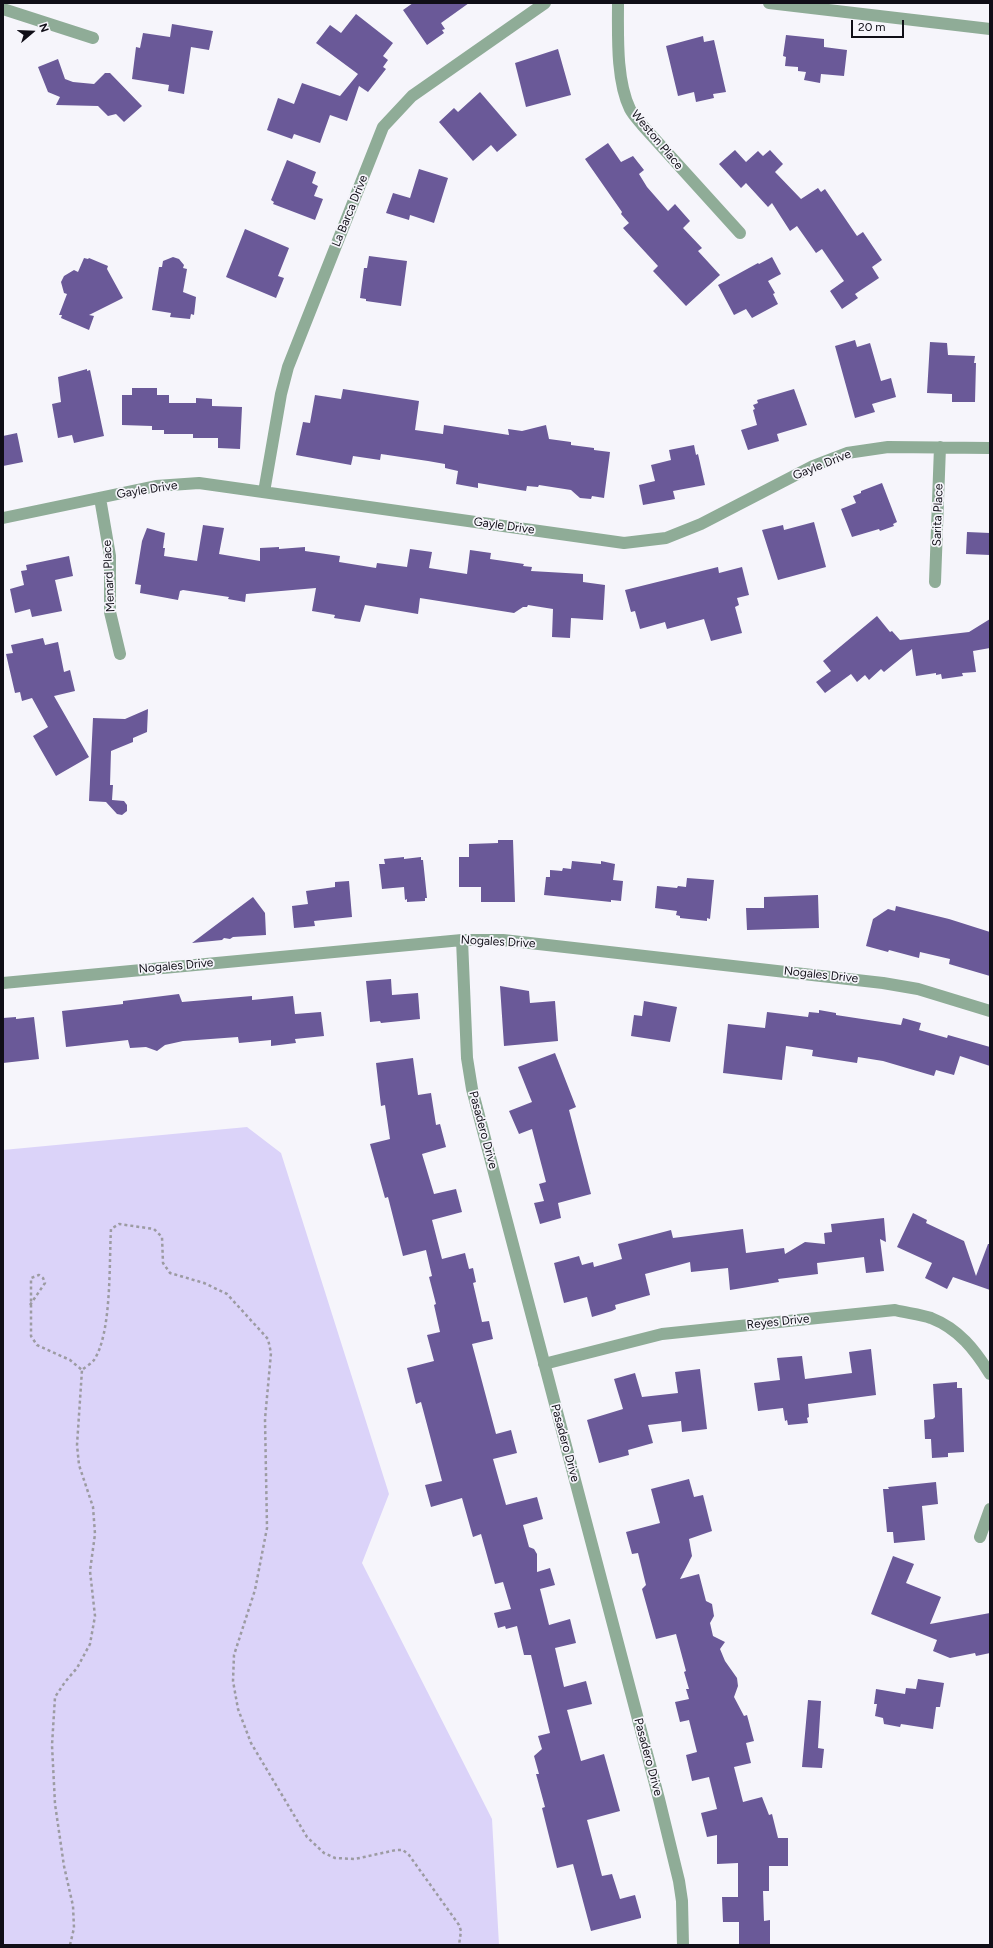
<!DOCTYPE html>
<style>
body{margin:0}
#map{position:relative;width:993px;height:1948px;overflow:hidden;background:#f6f5fb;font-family:Figtree,sans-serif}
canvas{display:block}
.frame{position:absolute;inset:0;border:4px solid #100e17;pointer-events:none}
.north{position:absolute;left:12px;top:12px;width:40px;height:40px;-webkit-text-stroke:3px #f6f5fb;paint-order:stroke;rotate:71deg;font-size:11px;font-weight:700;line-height:16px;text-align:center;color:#100e17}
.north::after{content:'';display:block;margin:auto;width:14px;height:18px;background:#100e17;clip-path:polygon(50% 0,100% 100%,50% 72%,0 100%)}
.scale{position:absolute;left:851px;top:20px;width:53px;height:18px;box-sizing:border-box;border:2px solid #100e17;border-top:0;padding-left:5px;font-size:12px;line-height:14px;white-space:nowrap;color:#100e17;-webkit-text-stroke:3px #f6f5fb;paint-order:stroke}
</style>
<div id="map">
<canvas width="993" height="1948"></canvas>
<div class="frame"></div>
<div class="north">N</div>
<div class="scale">20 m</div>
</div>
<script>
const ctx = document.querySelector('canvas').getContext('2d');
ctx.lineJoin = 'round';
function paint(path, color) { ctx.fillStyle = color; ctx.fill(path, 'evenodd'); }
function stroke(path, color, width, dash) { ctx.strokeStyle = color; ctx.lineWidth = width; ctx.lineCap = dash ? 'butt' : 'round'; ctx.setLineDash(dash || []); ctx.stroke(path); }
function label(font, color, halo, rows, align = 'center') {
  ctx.font = font + ' Figtree,sans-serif'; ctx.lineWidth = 3.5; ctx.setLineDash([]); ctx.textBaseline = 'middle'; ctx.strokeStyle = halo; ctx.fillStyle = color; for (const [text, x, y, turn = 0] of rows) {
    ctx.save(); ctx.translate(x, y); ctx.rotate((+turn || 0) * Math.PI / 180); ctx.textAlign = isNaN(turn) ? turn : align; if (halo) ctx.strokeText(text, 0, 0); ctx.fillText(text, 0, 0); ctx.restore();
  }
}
paint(new Path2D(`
 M 247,1127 L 281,1153 L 389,1494 L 362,1563 L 492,1819 L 499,1945 L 3,1945 L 3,1150 Z`), '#dbd3f9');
paint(new Path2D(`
 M 413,3 L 469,3 L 441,23 L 445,29 L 442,30 L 444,33 L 427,45 L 403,10 Z
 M 356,14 L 393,43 L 383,56 L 388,60 L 383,67 L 386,69 L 368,92 L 359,86 L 347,121 L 330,115 L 320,143 L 294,134 L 292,139 L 267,130 L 278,98 L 294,104 L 302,83 L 340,96 L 358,74 L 316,43 L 330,25 L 341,33 Z
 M 172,24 L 213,31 L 209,50 L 191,47 L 184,94 L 168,91 L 169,85 L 132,79 L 136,47 L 140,48 L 143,33 L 170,37 Z
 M 786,35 L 824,39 L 824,47 L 847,50 L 844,76 L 821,74 L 820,83 L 804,80 L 806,72 L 798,71 L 798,67 L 785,66 L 786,57 L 783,56 Z
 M 703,36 L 704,42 L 714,40 L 726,92 L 713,94 L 714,98 L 696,102 L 694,92 L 678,96 L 666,46 Z
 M 558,49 L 571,95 L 526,107 L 515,63 Z
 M 58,59 L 65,79 L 73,82 L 94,84 L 105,73 L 110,73 L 142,106 L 124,122 L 116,114 L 108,116 L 98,106 L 56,105 L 60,97 L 48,92 L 38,67 Z
 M 480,92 L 517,135 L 497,152 L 491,145 L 473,161 L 439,122 L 454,108 L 458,112 Z
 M 608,143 L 621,162 L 633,156 L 644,170 L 639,174 L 647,187 L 668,211 L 675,204 L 690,221 L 683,228 L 702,248 L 698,251 L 720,275 L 686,306 L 653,271 L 658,266 L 623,228 L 629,223 L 621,214 L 622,212 L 585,159 Z
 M 735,150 L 746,162 L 758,151 L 763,156 L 770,150 L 783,164 L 775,172 L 801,199 L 818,188 L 821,192 L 825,189 L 857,236 L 863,232 L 882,260 L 872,267 L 879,278 L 855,294 L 858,298 L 842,309 L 830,291 L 844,281 L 822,249 L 816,253 L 797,226 L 790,231 L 772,203 L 768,207 L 746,183 L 741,188 L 719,164 Z
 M 287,160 L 316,172 L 312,183 L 318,186 L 314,196 L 323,199 L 315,220 L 273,204 L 274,202 L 271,200 Z
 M 419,169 L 448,178 L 434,223 L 410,215 L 409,220 L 386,213 L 393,193 L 410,198 Z
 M 245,229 L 289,248 L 278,276 L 284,278 L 276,298 L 226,277 Z
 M 369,256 L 407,261 L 401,306 L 366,301 L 366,299 L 360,298 L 364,268 L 367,268 Z
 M 173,257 L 179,259 L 184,265 L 183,268 L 187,269 L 183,292 L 196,297 L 194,315 L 191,314 L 190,319 L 170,317 L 171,313 L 152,310 L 159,267 L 162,267 L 163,261 Z
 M 772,257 L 781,274 L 768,281 L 775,293 L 773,294 L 778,304 L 752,318 L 746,309 L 734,315 L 718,285 L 758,263 L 759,264 Z
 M 84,258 L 88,259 L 89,258 L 108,266 L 107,269 L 123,298 L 89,315 L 94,316 L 89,330 L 61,318 L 62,315 L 59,315 L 67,294 L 64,293 L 61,282 L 64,276 L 74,270 L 78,272 Z
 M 855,340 L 857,347 L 870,343 L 881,381 L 891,378 L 896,397 L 872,404 L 875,412 L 855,418 L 835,346 Z
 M 930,342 L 947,343 L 948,355 L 975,356 L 974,363 L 976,363 L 975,402 L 952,402 L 952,394 L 927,393 Z
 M 87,369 L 87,371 L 90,370 L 104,436 L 74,443 L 72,435 L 58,438 L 52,404 L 61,402 L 58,377 Z
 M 132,388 L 157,388 L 157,395 L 169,395 L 169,403 L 196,403 L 196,398 L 212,399 L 212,406 L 242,407 L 240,449 L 218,448 L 218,438 L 193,438 L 193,434 L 164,434 L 164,430 L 152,430 L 152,426 L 122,425 L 122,395 L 132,395 Z
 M 343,389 L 419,401 L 415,430 L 443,434 L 444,425 L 509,435 L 508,429 L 522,431 L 546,425 L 549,439 L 571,442 L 571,445 L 594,448 L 594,450 L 610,452 L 604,498 L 592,496 L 591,499 L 580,498 L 571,490 L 539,485 L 538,487 L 527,486 L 526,491 L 478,483 L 478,488 L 456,484 L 458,471 L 445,468 L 445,464 L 428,461 L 381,454 L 380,460 L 353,456 L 351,465 L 296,455 L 303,422 L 310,423 L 315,395 L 341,399 Z
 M 794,389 L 807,425 L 777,434 L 779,441 L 748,450 L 741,430 L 757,425 L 753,410 L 755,409 L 753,405 L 758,403 L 757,400 Z
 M 17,433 L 23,462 L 3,466 L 3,436 Z
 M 694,445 L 696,455 L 698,454 L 705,485 L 673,491 L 675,499 L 643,505 L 639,485 L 655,481 L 651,465 L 671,460 L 669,450 Z
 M 882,483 L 897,522 L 893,524 L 894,526 L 880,531 L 879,529 L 852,537 L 841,509 L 856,503 L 853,496 L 861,493 L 861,491 Z
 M 814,522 L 826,567 L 778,580 L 762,530 L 783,525 L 784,530 Z
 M 203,525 L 224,528 L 219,554 L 260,561 L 260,548 L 279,547 L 279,549 L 305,547 L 305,551 L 340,556 L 339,562 L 376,568 L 377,563 L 407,567 L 410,549 L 432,552 L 429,568 L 467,574 L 470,550 L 491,553 L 490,559 L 524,564 L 523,566 L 532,567 L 531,571 L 583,574 L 583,582 L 605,585 L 603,620 L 571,618 L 570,638 L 552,637 L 553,609 L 528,605 L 527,607 L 523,607 L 514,613 L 420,598 L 418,614 L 365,605 L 360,622 L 334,618 L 335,615 L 312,611 L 316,588 L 246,594 L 245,602 L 228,599 L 229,597 L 183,590 L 180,591 L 178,600 L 140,593 L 141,585 L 135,584 L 142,541 L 147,528 L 165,533 L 163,548 L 165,548 L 164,556 L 197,561 Z
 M 967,532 L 990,533 L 990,555 L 966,554 Z
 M 69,556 L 73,576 L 55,580 L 62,611 L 32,617 L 30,609 L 15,613 L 10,589 L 24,585 L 21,571 L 27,570 L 26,565 Z
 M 718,567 L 719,573 L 742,567 L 749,595 L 737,598 L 739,605 L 735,607 L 742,633 L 711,641 L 704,619 L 667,629 L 665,622 L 640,629 L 635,611 L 631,612 L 625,590 Z
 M 877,616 L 890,632 L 892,631 L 900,640 L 969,632 L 990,619 L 990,648 L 973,651 L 976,672 L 962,673 L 963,676 L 942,679 L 941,674 L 936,675 L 936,673 L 916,676 L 912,649 L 884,672 L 881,669 L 869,680 L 865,675 L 857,682 L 851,674 L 825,693 L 816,682 L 831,671 L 823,661 Z
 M 43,638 L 45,645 L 58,642 L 64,672 L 70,670 L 75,691 L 54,696 L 89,757 L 56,776 L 33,736 L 48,727 L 32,698 L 22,701 L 20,692 L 15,693 L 6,654 L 13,653 L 11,645 Z
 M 148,709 L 147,732 L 133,738 L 133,742 L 111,751 L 110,785 L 113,785 L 112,800 L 124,801 L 127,805 L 127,811 L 122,815 L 117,814 L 106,802 L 89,801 L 93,718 L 125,719 Z
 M 498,840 L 513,840 L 515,902 L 481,902 L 481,887 L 459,887 L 459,857 L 469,857 L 469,844 L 498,843 Z
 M 404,857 L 404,859 L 421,857 L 421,860 L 423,860 L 427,898 L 425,898 L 425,901 L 407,902 L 407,899 L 405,900 L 404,887 L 382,889 L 379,864 L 385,864 L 384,859 Z
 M 572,861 L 601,864 L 601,861 L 615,864 L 613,880 L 623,881 L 621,901 L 611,900 L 611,902 L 544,895 L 546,877 L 550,877 L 550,870 L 562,871 L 563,868 L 571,869 Z
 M 687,878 L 714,880 L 710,919 L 707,918 L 707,921 L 680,918 L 680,916 L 676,915 L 677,911 L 655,908 L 657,886 L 677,888 L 678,886 L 686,887 Z
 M 349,881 L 352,917 L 314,921 L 315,926 L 294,928 L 292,906 L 308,904 L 306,891 L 335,887 L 335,882 Z
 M 818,895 L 819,928 L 747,930 L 746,908 L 764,908 L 764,897 Z
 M 253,897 L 265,913 L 266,935 L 233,937 L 230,939 L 224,938 L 222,940 L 192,943 Z
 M 896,906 L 949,919 L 990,932 L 990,976 L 949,964 L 950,959 L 920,952 L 919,958 L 889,950 L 888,952 L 866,946 L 873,919 L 888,909 L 895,911 Z
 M 391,979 L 392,995 L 418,993 L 420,1019 L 381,1023 L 380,1021 L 370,1022 L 366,981 Z
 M 500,986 L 529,991 L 530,1003 L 555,1001 L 558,1041 L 504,1046 Z
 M 179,994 L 182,1002 L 252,996 L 252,1000 L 293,996 L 295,1014 L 321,1012 L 324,1036 L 295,1039 L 296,1043 L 271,1046 L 271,1040 L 239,1043 L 238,1037 L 183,1041 L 165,1045 L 157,1051 L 146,1047 L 130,1048 L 128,1040 L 66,1047 L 62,1011 L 123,1004 L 123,1001 Z
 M 644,1001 L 677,1007 L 670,1042 L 631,1036 L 634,1015 L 642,1016 Z
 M 819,1010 L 836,1013 L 836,1015 L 901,1025 L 903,1018 L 921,1023 L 919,1030 L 947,1038 L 948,1035 L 990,1047 L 990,1066 L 960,1056 L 954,1075 L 936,1070 L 934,1076 L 883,1061 L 858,1057 L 857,1063 L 812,1056 L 813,1050 L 786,1046 L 782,1080 L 723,1073 L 728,1024 L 765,1028 L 767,1012 L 808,1017 L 809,1012 L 819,1013 Z
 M 16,1017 L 16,1019 L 34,1017 L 39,1059 L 3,1063 L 3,1018 Z
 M 555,1053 L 576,1107 L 569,1110 L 591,1194 L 558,1203 L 561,1218 L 540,1224 L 534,1203 L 544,1201 L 539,1184 L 546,1182 L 532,1129 L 519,1134 L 509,1111 L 532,1102 L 518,1067 Z
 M 413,1058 L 418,1095 L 431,1093 L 436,1125 L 440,1124 L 446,1147 L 422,1154 L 434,1194 L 456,1189 L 462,1212 L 432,1220 L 442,1259 L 465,1253 L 469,1269 L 473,1268 L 476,1282 L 473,1283 L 482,1322 L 489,1321 L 493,1339 L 472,1344 L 496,1434 L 511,1430 L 517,1453 L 493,1459 L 506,1505 L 537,1497 L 543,1519 L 523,1525 L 529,1547 L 534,1549 L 537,1554 L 537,1572 L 550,1568 L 555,1585 L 540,1589 L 549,1625 L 570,1619 L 576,1643 L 555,1648 L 564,1687 L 586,1681 L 592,1704 L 567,1710 L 581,1761 L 604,1754 L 620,1811 L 587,1820 L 602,1876 L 612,1874 L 620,1899 L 635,1895 L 641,1916 L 641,1918 L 591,1931 L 573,1864 L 557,1868 L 542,1808 L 545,1807 L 536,1774 L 539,1774 L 534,1756 L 542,1749 L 538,1736 L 550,1733 L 531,1655 L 524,1655 L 517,1626 L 506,1629 L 505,1626 L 498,1628 L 494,1613 L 511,1609 L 503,1582 L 495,1584 L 481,1534 L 473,1537 L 462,1498 L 431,1507 L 425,1485 L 442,1481 L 421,1402 L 416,1404 L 407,1368 L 434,1361 L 427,1335 L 440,1332 L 434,1305 L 436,1304 L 429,1277 L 432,1276 L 426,1250 L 403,1256 L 388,1197 L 385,1198 L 370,1144 L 390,1139 L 385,1105 L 381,1106 L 376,1063 Z
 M 913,1213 L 927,1220 L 926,1223 L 964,1241 L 976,1276 L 988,1244 L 990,1244 L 990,1290 L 953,1277 L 947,1289 L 925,1278 L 932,1263 L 897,1247 Z
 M 884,1218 L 886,1242 L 880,1239 L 884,1271 L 866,1273 L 864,1257 L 817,1263 L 818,1274 L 778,1279 L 779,1282 L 730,1290 L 728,1268 L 691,1272 L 690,1262 L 645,1274 L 650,1295 L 615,1305 L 616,1309 L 612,1311 L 592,1317 L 587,1297 L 564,1303 L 554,1263 L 579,1256 L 582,1265 L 593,1262 L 594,1267 L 622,1259 L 618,1244 L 671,1230 L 673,1238 L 743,1229 L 746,1253 L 784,1248 L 785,1254 L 805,1242 L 825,1244 L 824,1233 L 832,1232 L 831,1224 Z
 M 871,1349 L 876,1395 L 808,1404 L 809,1417 L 807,1418 L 808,1423 L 788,1425 L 787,1420 L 785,1421 L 783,1408 L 758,1411 L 754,1383 L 780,1380 L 777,1358 L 802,1356 L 805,1379 L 852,1373 L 849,1352 Z
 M 700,1369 L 707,1429 L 682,1432 L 681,1421 L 648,1425 L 653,1443 L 628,1450 L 629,1455 L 599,1463 L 587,1420 L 623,1409 L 614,1379 L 635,1373 L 642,1397 L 678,1393 L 675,1372 Z
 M 957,1382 L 957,1388 L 962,1388 L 964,1452 L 948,1453 L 948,1457 L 932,1458 L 931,1439 L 925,1439 L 924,1420 L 933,1419 L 935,1417 L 933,1384 Z
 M 689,1479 L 694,1497 L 703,1495 L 712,1531 L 689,1539 L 692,1556 L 680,1579 L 699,1574 L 706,1601 L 712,1604 L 714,1616 L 710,1623 L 713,1636 L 725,1642 L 720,1649 L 725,1661 L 737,1678 L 738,1686 L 734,1697 L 744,1716 L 747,1715 L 754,1741 L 746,1743 L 751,1763 L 734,1767 L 743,1802 L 762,1797 L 769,1815 L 772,1814 L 778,1838 L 788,1838 L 788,1866 L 769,1866 L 769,1891 L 763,1891 L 764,1921 L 770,1920 L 770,1945 L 739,1945 L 739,1922 L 723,1922 L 722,1897 L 738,1897 L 738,1863 L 717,1864 L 717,1835 L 707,1837 L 701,1813 L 717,1809 L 709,1777 L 692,1781 L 686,1755 L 697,1752 L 689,1720 L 680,1722 L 675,1702 L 689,1699 L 686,1689 L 689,1689 L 684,1672 L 686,1671 L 676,1634 L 656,1639 L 642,1589 L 646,1585 L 638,1553 L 632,1554 L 626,1532 L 660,1523 L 651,1489 Z
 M 936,1482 L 938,1504 L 922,1506 L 925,1540 L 894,1543 L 893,1532 L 887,1532 L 883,1489 L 889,1489 L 888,1487 Z
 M 893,1556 L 914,1564 L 906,1583 L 941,1597 L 930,1624 L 990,1613 L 990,1653 L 976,1656 L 975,1653 L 950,1658 L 933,1651 L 937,1640 L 871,1614 Z
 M 918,1679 L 944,1683 L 940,1707 L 936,1707 L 933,1729 L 901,1724 L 900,1727 L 884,1724 L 883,1718 L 875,1716 L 877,1704 L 874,1704 L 876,1689 L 905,1694 L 906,1688 L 916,1689 Z
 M 808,1700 L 821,1701 L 818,1748 L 824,1749 L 822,1768 L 802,1767 Z`), '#6a5998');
stroke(new Path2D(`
 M 30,1305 L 45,1283 L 43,1278 L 39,1275 L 31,1278 L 31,1336 L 37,1345 L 70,1360 L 82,1370 C 85,1367 91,1364 94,1360 C 112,1333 109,1262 111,1229 L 119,1224 L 154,1229 L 162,1237 L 163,1263 L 170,1273 L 204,1283 L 227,1294 L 268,1339 L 271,1353 L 265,1419 L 267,1528 L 255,1590 L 234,1655 L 233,1681 L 238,1709 L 251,1743 L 307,1837 L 324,1853 L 335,1858 L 355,1859 L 396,1850 L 403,1850 L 409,1855 L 459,1925 L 461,1931 L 459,1945
 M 70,1945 L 74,1928 L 73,1906 L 64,1866 L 55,1804 L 52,1745 L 55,1697 L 65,1682 L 77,1668 L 90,1644 L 95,1616 L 90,1571 L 95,1534 L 93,1507 L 79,1465 L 77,1445 L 82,1370`), '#9c9ba2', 2.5, [3, 3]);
stroke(new Path2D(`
 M 618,3 C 618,35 616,80 630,109 C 633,115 639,121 643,126 L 740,233
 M 769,3 L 990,29
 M 3,9 L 93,38
 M 264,492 L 281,394 L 288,367 L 383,127 L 412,96 L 545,3
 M 100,498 L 110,556 L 110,612 L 120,654
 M 3,518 L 156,486 L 199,483 L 624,543 L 666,538 L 701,524 L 813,466 L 847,453 L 888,447 L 990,448
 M 935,582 L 940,447
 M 462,940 L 467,1058 L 472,1089 L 659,1799 L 679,1881 L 682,1901 L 683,1945
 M 3,983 L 462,940 L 503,940 L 883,983 L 918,989 L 990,1011
 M 544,1364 L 662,1334 L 895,1310 C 906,1313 920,1314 931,1318 C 959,1329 975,1350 990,1374
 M 980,1537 L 990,1509`), '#8fac97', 12);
label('12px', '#100e17', '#f6f5fb', [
 ["Weston Place",657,140,50],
 ["La Barca Drive",350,211,-68],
 ["Gayle Drive",822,465,-22],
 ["Gayle Drive",147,490,-9],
 ["Sarita Place",938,515,-88],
 ["Gayle Drive",504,526,8],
 ["Menard Place",109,576,-93],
 ["Nogales Drive",498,942,3],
 ["Nogales Drive",176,966,-5],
 ["Nogales Drive",821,975,6],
 ["Pasadero Drive",483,1130,75],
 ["Reyes Drive",778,1322,-6],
 ["Pasadero Drive",565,1443,75],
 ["Pasadero Drive",648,1757,75]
]);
</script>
